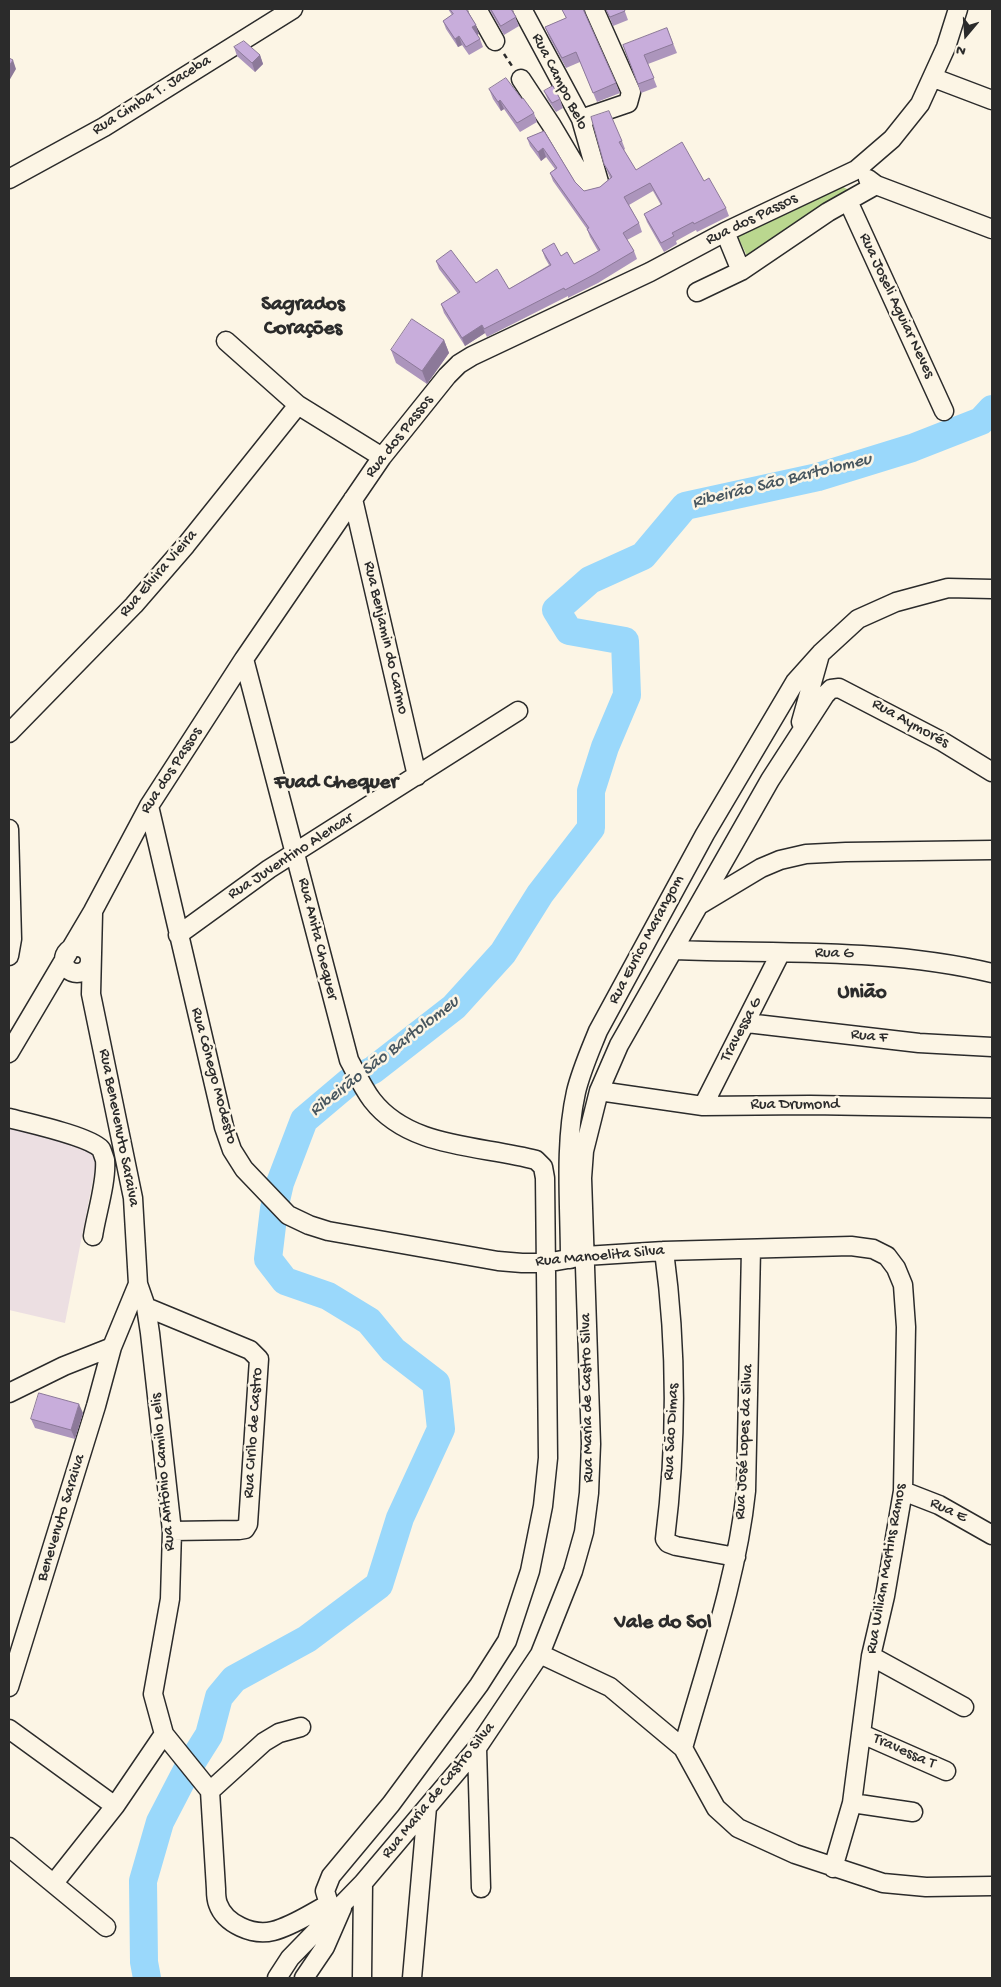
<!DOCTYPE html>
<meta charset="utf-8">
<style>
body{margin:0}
#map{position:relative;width:1001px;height:1987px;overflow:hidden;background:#fcf5e5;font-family:"Gochi Hand",sans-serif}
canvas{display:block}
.frame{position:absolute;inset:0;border:10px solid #2b2b2b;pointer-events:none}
.north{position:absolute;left:941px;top:10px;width:50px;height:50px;-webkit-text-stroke:4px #fcf5e5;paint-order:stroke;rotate:198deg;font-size:14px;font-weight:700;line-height:20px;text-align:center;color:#2b2b2b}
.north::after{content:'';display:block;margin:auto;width:18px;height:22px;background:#2b2b2b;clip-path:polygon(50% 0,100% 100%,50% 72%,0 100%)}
</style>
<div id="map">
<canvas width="1001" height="1987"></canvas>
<div class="frame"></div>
<div class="north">N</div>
</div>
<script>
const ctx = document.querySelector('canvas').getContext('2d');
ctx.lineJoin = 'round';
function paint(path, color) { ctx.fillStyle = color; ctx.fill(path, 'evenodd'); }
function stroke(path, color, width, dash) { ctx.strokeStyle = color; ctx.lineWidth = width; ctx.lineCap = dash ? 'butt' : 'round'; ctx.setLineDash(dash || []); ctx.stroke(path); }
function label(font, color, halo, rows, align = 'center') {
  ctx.font = font + ' "Gochi Hand",sans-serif'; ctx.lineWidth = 5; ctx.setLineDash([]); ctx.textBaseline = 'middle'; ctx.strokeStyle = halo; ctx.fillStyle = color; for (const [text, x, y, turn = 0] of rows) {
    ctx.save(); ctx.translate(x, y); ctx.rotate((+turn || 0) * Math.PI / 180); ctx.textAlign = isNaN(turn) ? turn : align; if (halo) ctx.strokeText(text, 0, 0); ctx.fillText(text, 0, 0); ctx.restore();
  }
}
paint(new Path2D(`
 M 9,1128 L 57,1137 L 98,1154 L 65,1323 L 9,1310 Z`), '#ecdfe2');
paint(new Path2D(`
 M 838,184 L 854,193 L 749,260 L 737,235 Z`), '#bad78f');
stroke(new Path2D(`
 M 147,1978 L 144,1962 L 143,1881 L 160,1822 L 187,1770 L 209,1735 L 219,1697 L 234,1679 L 307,1639 L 379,1585 L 400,1518 L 441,1429 L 436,1383 L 393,1350 L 369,1321 L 328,1296 L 285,1281 L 268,1259 L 274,1209 L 280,1183 L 304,1120 L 349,1082 L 373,1070 L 454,1007 L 503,953 L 540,894 L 591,828 L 591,791 L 605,747 L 627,695 L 625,641 L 569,631 L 556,610 L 590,580 L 643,556 L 685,506 L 818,477 L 912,448 L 981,421 L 992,409`), '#9ad8fb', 28);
const minor = new Path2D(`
 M 477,9 L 495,41
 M 934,78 L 992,100
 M 521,79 L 552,126 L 587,185 L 590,189 L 599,186 L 599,182 L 581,119 L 522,9
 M 581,119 L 628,103 L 631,92 L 594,9
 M 9,179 L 104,127 L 293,9
 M 868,179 L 876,185 L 992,229
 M 848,201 L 944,411
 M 725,232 L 741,271
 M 697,292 L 741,271 L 828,212 L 876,185
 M 226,341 L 298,405 L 382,457
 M 353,499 L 417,776
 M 244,659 L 349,1060 C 356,1073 363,1088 372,1100 C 410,1149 481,1145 536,1160 L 543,1167 L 545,1178 L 548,1458 L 543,1506 L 530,1571 L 507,1641 L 479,1685 L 391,1804 L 331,1876 L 325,1891 L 329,1904 L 337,1910
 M 801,722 L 819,658
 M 9,733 L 134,605 L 186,545 L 298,405
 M 149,806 L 224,1127 L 232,1150 L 244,1169 L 288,1215 L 309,1225 L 328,1231 L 498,1261 L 522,1263 L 545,1263 L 585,1256 L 664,1251 L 851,1246 L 873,1249 L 887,1256 L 896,1268 L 903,1285 L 906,1327 L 903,1491 L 885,1596 L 871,1656 L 852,1803 L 833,1868
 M 9,829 L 12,939 L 9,956
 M 701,904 L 761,868 L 780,860 L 806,854 L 846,852 L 992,850
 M 178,935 L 269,869 L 518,711
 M64 960a13 13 0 1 1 26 0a13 13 0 1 1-26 0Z
 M 675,950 C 781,954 888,948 992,973
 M 747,1023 L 919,1043 L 992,1047
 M 9,1053 L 93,911 L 149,806 L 244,659 L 382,457 L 447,376 L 459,364 L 472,356 L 650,272 L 725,232 L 856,170 L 892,139 L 920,104 L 946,47 L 958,9
 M 599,1091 L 703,1106 L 810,1105 L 992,1108
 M 703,1106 L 780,954
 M 9,1118 C 28,1123 89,1136 101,1149 C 102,1151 104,1157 105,1160 C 107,1181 96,1215 93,1236
 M 664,1251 C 677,1347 677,1443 665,1539 L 668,1543 L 676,1546 L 736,1557
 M 570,1259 C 570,1204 564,1146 576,1092 C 581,1071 590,1051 598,1031 L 705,834 L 795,682 L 821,653 L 858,619 L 896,602 L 948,588 L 992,589
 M 138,1284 L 146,1307 L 150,1333 L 172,1531 L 170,1599 L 153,1694 L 164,1734 L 210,1791 L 216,1889 C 216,1893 216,1899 218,1904 C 225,1924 253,1936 273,1931 C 293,1926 311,1913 329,1904
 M 146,1307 L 250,1350 L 259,1359 L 248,1524 L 245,1529 L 239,1530 L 172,1531
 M 9,1393 L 64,1366 L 112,1347
 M 903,1491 L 939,1505 L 992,1535
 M 540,1654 L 610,1687 L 683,1748 L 716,1808 L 738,1828 L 795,1854 L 883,1883 L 926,1887 L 992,1886
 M 871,1656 L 964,1707
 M 9,1687 L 96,1406 L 112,1347 L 138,1284 L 133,1198 L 91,994 L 93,913
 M 9,1729 L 115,1806
 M 862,1734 L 946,1771
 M 477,1748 L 481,1888
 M 683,1748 C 707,1663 737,1578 746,1491 L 751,1249
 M 210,1791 L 264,1742 L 279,1733 L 301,1727
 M 852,1803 L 913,1812
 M 9,1847 L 106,1927
 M 54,1883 L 115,1806 L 164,1734
 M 277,1978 L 290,1958 L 363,1883 L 477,1748 L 540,1654 L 573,1571 L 584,1532 L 589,1493 L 591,1444 L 582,1178 L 584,1151 L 599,1091 L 619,1045 L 770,780 L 825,695 L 831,689 L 839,688 L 943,742 L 992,772
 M 304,1978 L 325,1947 L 342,1908
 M 362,1978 L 363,1883
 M 412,1978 L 427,1807`);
stroke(minor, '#2b2b2b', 21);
stroke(new Path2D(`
 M 504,54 L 512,66`), '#2b2b2b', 2.5, [5, 4]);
stroke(minor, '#fcf5e5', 18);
paint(new Path2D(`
 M 448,9 L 468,9 L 468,11 L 479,34 L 477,34 L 480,39 L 483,47 L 469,55 L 462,45 L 458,47 L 446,29 L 443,21 L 452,15 Z
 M 489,9 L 513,9 L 513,11 L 519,26 L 504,35 Z
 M 562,9 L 585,9 L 584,12 L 616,83 L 620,93 L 597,102 L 580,62 L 566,68 L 549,37 L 545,27 L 566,18 Z
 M 606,9 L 624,9 L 628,20 L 613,26 Z
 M 667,28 L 677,53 L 648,64 L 657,87 L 641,93 L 623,45 Z
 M 234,47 L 260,55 L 263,64 L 255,72 L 237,56 Z
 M 489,89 L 522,99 L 534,113 L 537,122 L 520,132 L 504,109 L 501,111 L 493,99 Z
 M 544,91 L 560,99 L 563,108 L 556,112 L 548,100 Z
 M 591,117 L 622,141 L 625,149 L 624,150 L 636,170 L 704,181 L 726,208 L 729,216 L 697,232 L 696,230 L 676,241 L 677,244 L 664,252 L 647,222 L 644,214 L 661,205 L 653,191 L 629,205 L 639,223 L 642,232 L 627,240 L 634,251 L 637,259 L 598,283 L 568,298 L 568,296 L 487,337 L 485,333 L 465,346 L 444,313 L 441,304 L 458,294 L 439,269 L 436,261 L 476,283 L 509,289 L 549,265 L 545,258 L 542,250 L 561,256 L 574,264 L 598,251 L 590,237 L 587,229 L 553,181 L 550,173 L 555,169 L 546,157 L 541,161 L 530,146 L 527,138 L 544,131 L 575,182 L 584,191 L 600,187 L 610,178 L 604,164 Z
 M 444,340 L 449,353 L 427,384 L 396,363 L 391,350 Z
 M 83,1413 L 75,1439 L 35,1428 L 31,1419 Z`), '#ac95bc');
paint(new Path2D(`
 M 476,25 L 479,34 L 475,36 L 472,27 Z
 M 459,36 L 462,45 L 458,47 L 455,39 Z
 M 260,55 L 263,64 L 255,72 L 252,63 Z
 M 13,60 L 16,69 L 9,81 L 9,66 Z
 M 500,100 L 504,109 L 501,111 L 498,102 Z
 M 543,148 L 546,157 L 541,161 L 538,152 Z
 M 482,325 L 485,333 L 465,346 L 462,338 Z
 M 444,340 L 449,353 L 427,384 L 422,371 Z
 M 79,1404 L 83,1413 L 75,1439 L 71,1430 Z`), '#8c7999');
const building = new Path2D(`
 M 450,9 L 466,9 L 476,25 L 472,27 L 480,39 L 466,47 L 459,36 L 455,39 L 443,21 L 453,14 Z
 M 491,9 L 511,9 L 516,17 L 501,26 Z
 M 562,9 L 583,9 L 616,83 L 593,93 L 576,52 L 562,58 L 545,27 L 566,18 Z
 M 606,9 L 624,9 L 625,11 L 610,17 Z
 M 667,28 L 673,44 L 644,55 L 654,78 L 638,84 L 623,45 Z
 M 244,41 L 260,55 L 252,63 L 234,47 Z
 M 9,58 L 13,60 L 9,66 Z
 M 506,78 L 522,99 L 523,98 L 534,113 L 517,123 L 500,100 L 498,102 L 489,89 Z
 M 553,86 L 560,99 L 552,103 L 544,91 Z
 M 609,111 L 622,141 L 619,142 L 636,170 L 682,142 L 704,181 L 709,178 L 726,208 L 694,224 L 693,222 L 672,233 L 674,236 L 661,243 L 644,214 L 662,204 L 650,183 L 624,197 L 639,223 L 623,233 L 634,251 L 595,274 L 565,290 L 564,288 L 484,329 L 482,325 L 462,338 L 441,304 L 460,292 L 436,261 L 451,250 L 476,283 L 497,269 L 509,289 L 551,265 L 542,250 L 554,243 L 561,256 L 567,252 L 574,264 L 600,250 L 587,229 L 589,228 L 550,173 L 557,168 L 543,148 L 538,152 L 527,138 L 544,131 L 575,182 L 584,191 L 600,187 L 612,177 L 604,164 L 591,117 Z
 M 412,319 L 444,340 L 422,371 L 391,350 Z
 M 39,1393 L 79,1404 L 71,1430 L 31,1419 Z`);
paint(building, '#c8addb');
stroke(building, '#8c7999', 1);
label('16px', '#2b2b2b', '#fcf5e5', [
 ["Rua Campo Belo",559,82,63],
 ["Rua Cimba T. Jaceba",152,96,-32],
 ["Rua dos Passos",752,220,-26],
 ["Rua Joseli Aguiar Neves",896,306,65],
 ["Rua dos Passos",400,437,-52],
 ["Rua Elvira Vieira",159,574,-49],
 ["Rua Benjamin do Carmo",385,638,77],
 ["Rua Aymorés",910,724,29],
 ["Rua dos Passos",172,771,-57],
 ["Rua Juventino Alencar",291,857,-33],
 ["Rua Anita Chequer",317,939,76],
 ["Rua Eurico Marangom",647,940,-62],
 ["Rua G",834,954,1],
 ["Travessa G",742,1030,-62],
 ["Rua F",869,1037,6],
 ["Rua Cônego Modesto",213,1076,75],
 ["Rua Drumond",795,1106],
 ["Rua Benevenuto Saraiva",118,1128,79],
 ["Rua Manoelita Silva",600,1257,-5],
 ["Rua Maria de Castro Silva",588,1398,-91],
 ["Rua São Dimas",672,1432,-87],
 ["Rua CIrilo de Castro",254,1433,-86],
 ["Rua José Lopes da Silva",745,1442,-87],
 ["Rua Antônio Camilo Lelis",164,1472,-95],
 ["Rua E",948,1511,25],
 ["Benevenuto Saraiva",62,1518,-73],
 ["Rua Wiliam Martins Ramos",887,1569,-80],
 ["Travessa T",904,1752,24],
 ["Rua Maria de Castro Silva",439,1791,-51]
]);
label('italic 18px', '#47565f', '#fcf5e5', [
 ["Ribeirão São Bartolomeu",782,482,-14],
 ["Ribeirão São Bartolomeu",385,1057,-38]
]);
label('bold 21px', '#2b2b2b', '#fcf5e5', [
 ["Sagrados",303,306],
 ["Corações",303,330],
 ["Fuad Chequer",336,784],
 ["União",862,994],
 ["Vale do Sol",663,1624]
]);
</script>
